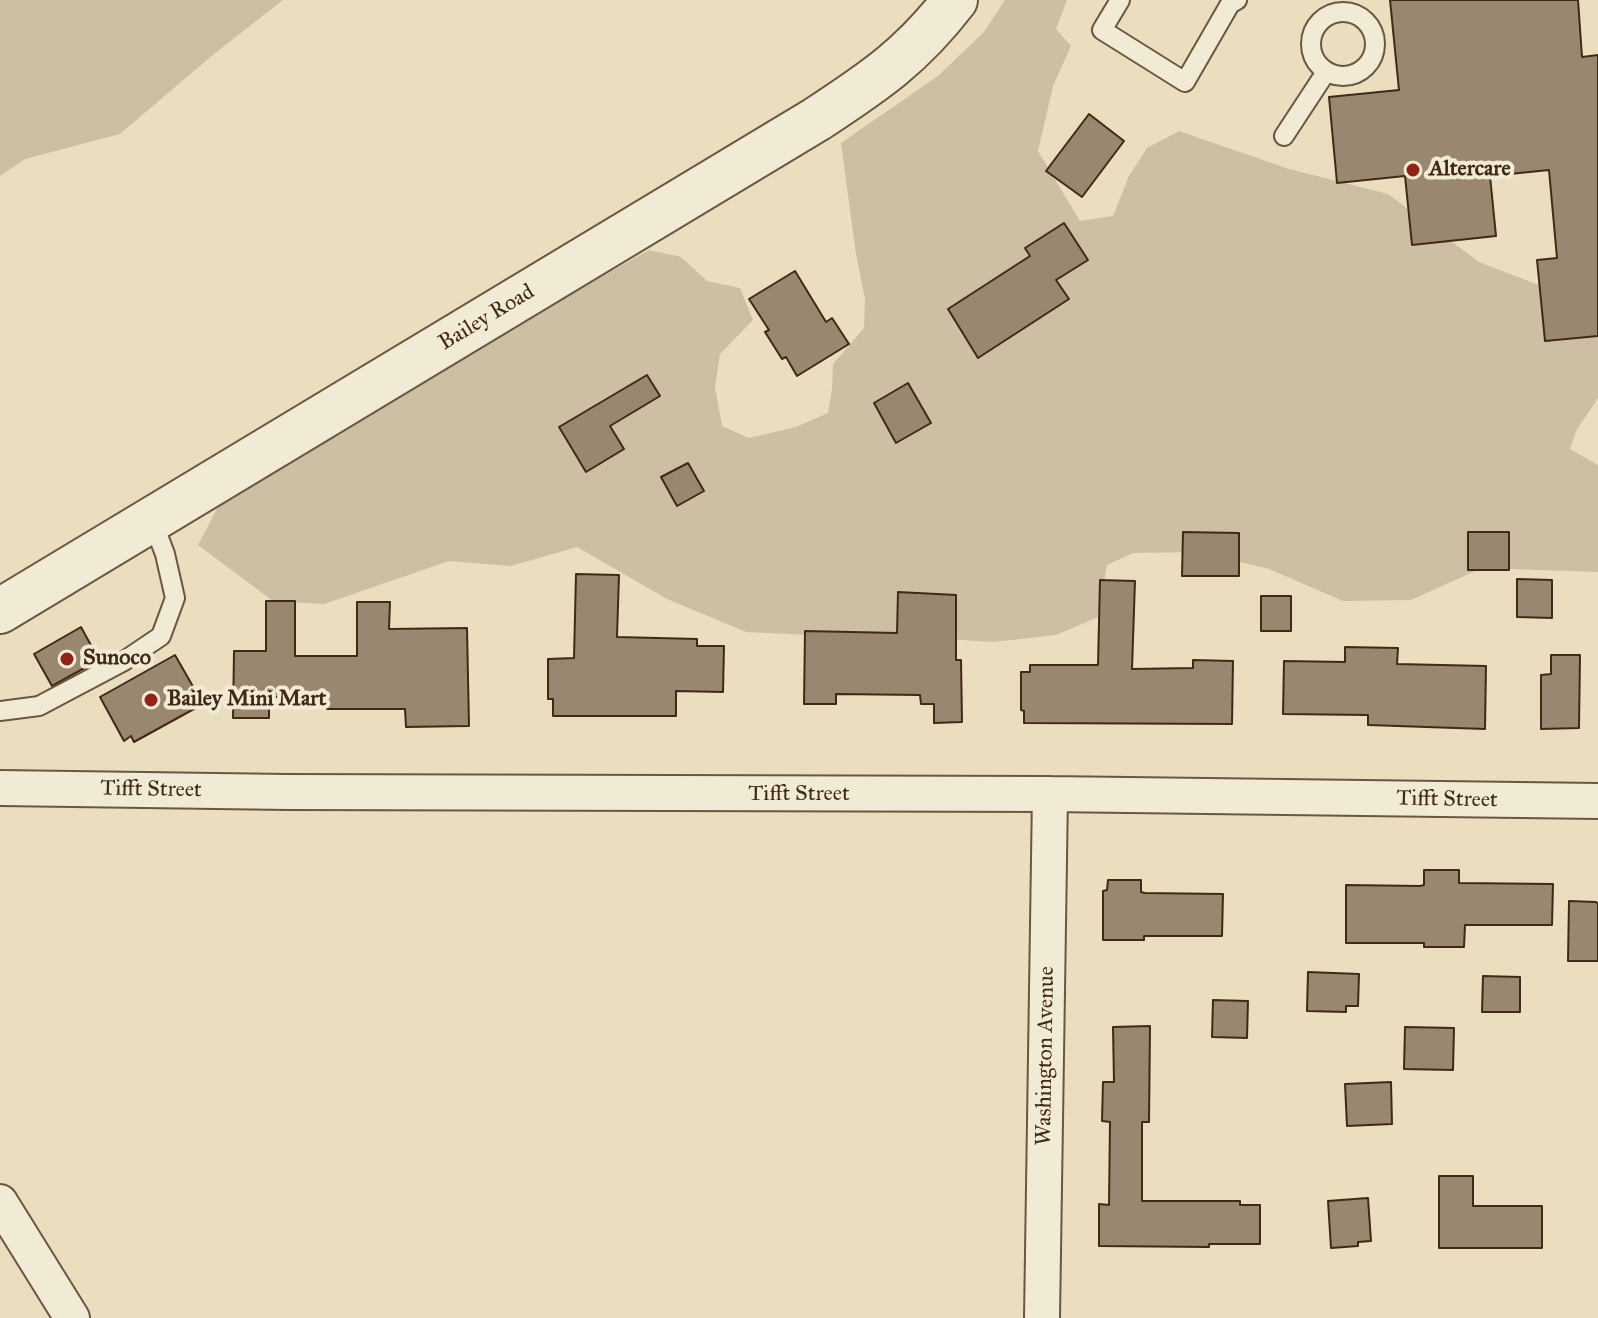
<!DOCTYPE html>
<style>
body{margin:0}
canvas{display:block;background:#eadebf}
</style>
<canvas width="1598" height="1318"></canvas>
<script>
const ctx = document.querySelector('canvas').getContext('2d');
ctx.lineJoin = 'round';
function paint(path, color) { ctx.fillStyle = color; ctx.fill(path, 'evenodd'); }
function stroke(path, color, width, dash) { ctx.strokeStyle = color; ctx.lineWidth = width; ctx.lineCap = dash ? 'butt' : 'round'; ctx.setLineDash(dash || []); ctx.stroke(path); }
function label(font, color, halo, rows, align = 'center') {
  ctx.font = font + ' "IM FELL Great Primer",serif'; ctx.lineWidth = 8; ctx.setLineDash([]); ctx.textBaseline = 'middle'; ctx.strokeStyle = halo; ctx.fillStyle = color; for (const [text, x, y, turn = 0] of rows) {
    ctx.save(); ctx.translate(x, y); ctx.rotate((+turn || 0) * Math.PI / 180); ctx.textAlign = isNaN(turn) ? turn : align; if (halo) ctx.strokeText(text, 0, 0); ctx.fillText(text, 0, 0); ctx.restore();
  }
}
paint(new Path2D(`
 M 0,0 L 283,0 L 214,54 L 120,134 L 25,159 L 0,176 Z
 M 1005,0 L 1067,0 L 1056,29 L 1071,46 L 1053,86 L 1038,151 L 1080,221 L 1113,216 L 1129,176 L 1147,148 L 1179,131 L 1289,169 L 1388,194 L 1479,262 L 1598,308 L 1598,398 L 1576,431 L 1570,449 L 1598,465 L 1598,572 L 1482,568 L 1411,600 L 1343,601 L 1269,569 L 1198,552 L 1133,553 L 1107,565 L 1098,617 L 1056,635 L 993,642 L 929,638 L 851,637 L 746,632 L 667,599 L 577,547 L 511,566 L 449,561 L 324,604 L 273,601 L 198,545 L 219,505 L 241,479 L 649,250 L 681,257 L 707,281 L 740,288 L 753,320 L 720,354 L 715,387 L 722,426 L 749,438 L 796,427 L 828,413 L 832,389 L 833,364 L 864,328 L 865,299 L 856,254 L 841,143 L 938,76 L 984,32 Z`), '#cdbfa3');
const building = new Path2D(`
 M 1390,0 L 1578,0 L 1582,57 L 1598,55 L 1598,336 L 1545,341 L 1537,260 L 1557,258 L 1549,170 L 1490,176 L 1496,236 L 1412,245 L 1405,176 L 1337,183 L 1329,97 L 1399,90 Z
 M 1089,114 L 1124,141 L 1082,197 L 1046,171 Z
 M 1064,223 L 1088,260 L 1056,280 L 1069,299 L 978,358 L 948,309 L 1030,256 L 1025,248 Z
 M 795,271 L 826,322 L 832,318 L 849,344 L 797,376 L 786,357 L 782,359 L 765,332 L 769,330 L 749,299 Z
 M 647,375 L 660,396 L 610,426 L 624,449 L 586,472 L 559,427 Z
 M 908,383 L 931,423 L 896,443 L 874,403 Z
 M 688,463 L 704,491 L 677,506 L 661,477 Z
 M 1183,532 L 1239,533 L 1239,576 L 1182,576 Z
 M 1468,532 L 1509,532 L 1509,570 L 1468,570 Z
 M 576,574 L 619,575 L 617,637 L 697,639 L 697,646 L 724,646 L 723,692 L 676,691 L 676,716 L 553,716 L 553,699 L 548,699 L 548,659 L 574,658 Z
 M 1517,579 L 1552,580 L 1552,618 L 1517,617 Z
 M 1100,580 L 1135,581 L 1132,669 L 1193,668 L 1193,660 L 1233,661 L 1232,724 L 1024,723 L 1024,711 L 1021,710 L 1021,672 L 1030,672 L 1030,665 L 1098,665 Z
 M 898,592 L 956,595 L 956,660 L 961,660 L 962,722 L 934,723 L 934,704 L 921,704 L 920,695 L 836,694 L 836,704 L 804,704 L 805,631 L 897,633 Z
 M 1261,596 L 1291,596 L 1291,631 L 1261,631 Z
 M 266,601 L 295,601 L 295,656 L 357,656 L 357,602 L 390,602 L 389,629 L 467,628 L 469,726 L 406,727 L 405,709 L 327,709 L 327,697 L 269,697 L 269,718 L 233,718 L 234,651 L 266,651 Z
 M 81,627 L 99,660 L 52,686 L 34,654 Z
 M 1345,647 L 1398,648 L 1397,664 L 1486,666 L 1485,729 L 1368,725 L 1368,715 L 1283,714 L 1284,661 L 1345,662 Z
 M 175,655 L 203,704 L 134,742 L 131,736 L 124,741 L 100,697 Z
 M 1551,655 L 1580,655 L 1579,728 L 1541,729 L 1541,675 L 1551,674 Z
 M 1424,870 L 1459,870 L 1459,883 L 1553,884 L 1552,925 L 1465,925 L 1464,947 L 1424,947 L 1424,943 L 1346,943 L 1346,885 L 1420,886 L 1424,885 Z
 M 1108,880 L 1141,880 L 1141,892 L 1145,893 L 1223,894 L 1222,936 L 1144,936 L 1144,940 L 1103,940 L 1103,891 L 1107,890 Z
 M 1569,901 L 1596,902 L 1598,904 L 1598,961 L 1568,961 Z
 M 1308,972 L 1359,974 L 1358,1006 L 1346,1006 L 1346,1012 L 1307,1011 Z
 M 1483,976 L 1520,977 L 1520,1012 L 1482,1012 Z
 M 1213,1000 L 1248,1001 L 1247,1038 L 1212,1037 Z
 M 1150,1026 L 1149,1122 L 1142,1122 L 1142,1201 L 1240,1201 L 1240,1205 L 1260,1205 L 1260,1244 L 1209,1244 L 1209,1247 L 1099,1246 L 1099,1204 L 1109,1205 L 1110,1122 L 1102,1121 L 1103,1082 L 1114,1082 L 1113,1027 Z
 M 1405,1027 L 1454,1028 L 1453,1070 L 1404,1069 Z
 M 1391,1082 L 1392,1124 L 1347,1126 L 1345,1084 Z
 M 1439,1176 L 1473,1176 L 1473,1206 L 1542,1206 L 1542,1248 L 1439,1248 Z
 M 1368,1198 L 1371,1241 L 1358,1242 L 1358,1246 L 1331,1248 L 1328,1201 Z`);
paint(building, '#99876f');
stroke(building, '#412918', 2);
const service = new Path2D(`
 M 1120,0 L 1102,30 L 1185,82 L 1230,4 L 1237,0
 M1311 44a32 32 0 1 1 64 0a32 32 0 1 1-64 0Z
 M 1284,136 L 1326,72
 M 0,711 L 39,706 L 124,661 L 161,636 L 175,598 L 165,554 L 152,520`);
const minor = new Path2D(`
 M 0,788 L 288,792 L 1050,794 L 1598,801
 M 0,1202 L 72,1318
 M 1042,1318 L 1050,794`);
const tertiary = new Path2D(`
 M 0,611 L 817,119 C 875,81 912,56 955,0`);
stroke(service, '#6b5642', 22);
stroke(minor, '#6b5642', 38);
stroke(tertiary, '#6b5642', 48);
stroke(service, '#f1ead5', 18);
stroke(minor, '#f1ead5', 34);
stroke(tertiary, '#f1ead5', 44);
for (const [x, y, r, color] of [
 [1413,170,8,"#8f2418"],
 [67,659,8,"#8f2418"],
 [151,700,8,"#8f2418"]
]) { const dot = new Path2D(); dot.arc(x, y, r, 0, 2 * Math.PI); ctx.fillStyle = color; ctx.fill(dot); stroke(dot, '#f1ead5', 3); }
label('bold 22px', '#412918', '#f1ead5', [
 ["Altercare",1429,170],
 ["Sunoco",83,659],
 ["Bailey Mini Mart",167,700]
], 'left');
label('22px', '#412918', '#f1ead5', [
 ["Bailey Road",487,318,-31],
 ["Tifft Street",151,790,1],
 ["Tifft Street",799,795],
 ["Tifft Street",1447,800,1],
 ["Washington Avenue",1046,1056,-89]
]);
</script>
